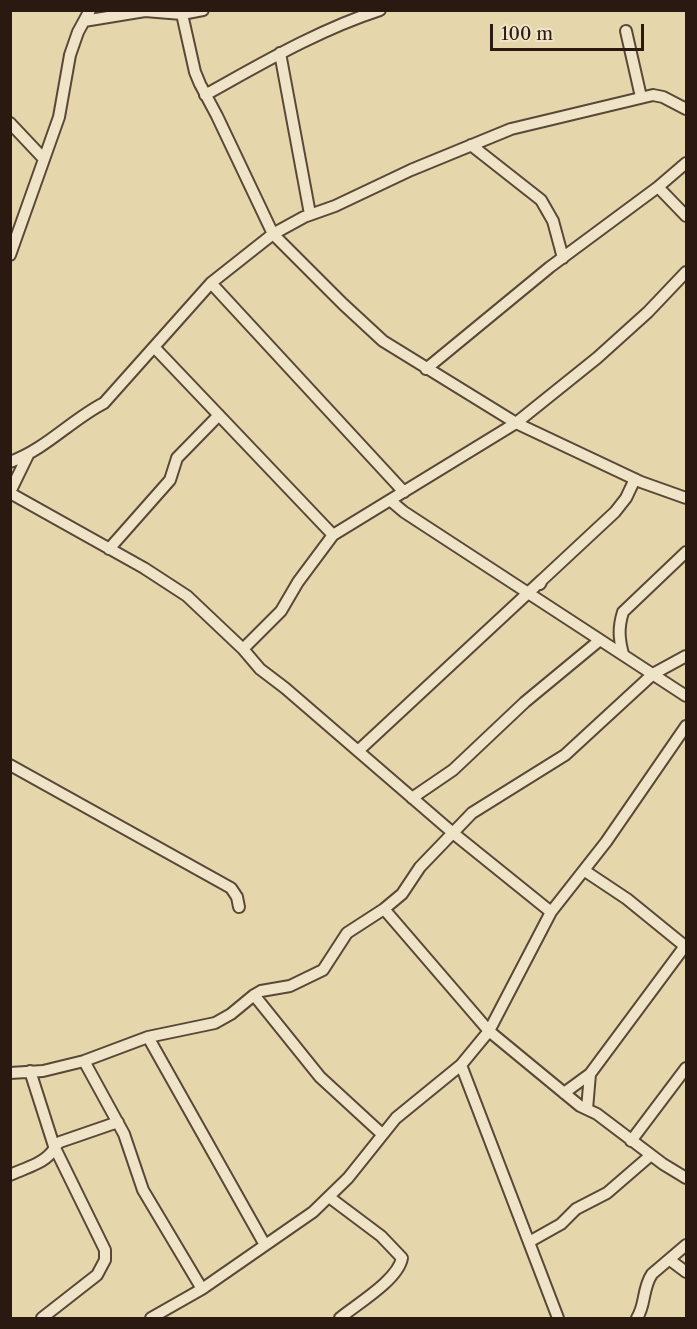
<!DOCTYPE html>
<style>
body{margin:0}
#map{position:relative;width:697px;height:1329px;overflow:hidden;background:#e6d6ab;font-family:"Libre Caslon Text",serif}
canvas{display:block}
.frame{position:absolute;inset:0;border:12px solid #2a1911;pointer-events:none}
.scale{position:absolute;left:490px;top:24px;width:154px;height:27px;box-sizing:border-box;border:3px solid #2a1911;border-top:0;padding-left:8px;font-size:18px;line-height:21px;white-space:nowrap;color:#2a1911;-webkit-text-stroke:4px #efe4c8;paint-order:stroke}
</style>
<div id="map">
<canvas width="697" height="1329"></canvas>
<div class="frame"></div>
<div class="scale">100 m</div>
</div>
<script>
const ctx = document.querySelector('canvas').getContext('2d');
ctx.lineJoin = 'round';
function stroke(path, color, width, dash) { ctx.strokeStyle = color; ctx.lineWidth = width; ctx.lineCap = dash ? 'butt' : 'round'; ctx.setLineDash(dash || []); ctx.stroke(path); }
const minor = new Path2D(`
 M 182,14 L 195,72 L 200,84 L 217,116 L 273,234 L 343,304 L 383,341 L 516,423 L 641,482 L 686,498
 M 84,21 L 145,11 L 182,14 L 203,10
 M 626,31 L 641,97
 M 280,53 L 310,214
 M 205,95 C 261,64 318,30 380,10
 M 10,123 L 44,159
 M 471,145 L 541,200 L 553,221 L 563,258
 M 658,187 L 686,216
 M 10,255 L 59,117 L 70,55 L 78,32 L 90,10
 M 211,283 L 404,492
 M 154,347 L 333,535
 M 426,369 L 550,267 L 658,187 L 686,163
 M 10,462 C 46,449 71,420 104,403 L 211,283 L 273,234 L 304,217 L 335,206 L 411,170 L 511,129 L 653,95 L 663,97 L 686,109
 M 10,492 L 28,455
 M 10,493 L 144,568 L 187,596 L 243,649 L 260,669 L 285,688 L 453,833 L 551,912
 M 391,501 L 404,512 L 686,696
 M 109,549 L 170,480 L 177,458 L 219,415
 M 540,584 L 542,580 L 615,512 L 626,498 L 635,479
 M 243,649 L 281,611 L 298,582 L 333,535 L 516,423 L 597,358 L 648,312 L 686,272
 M 623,654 C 619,639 618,628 623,612 L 686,552
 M 358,751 L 542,580
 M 10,765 L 231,888 L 237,897 L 239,907
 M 412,798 L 453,770 L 525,702 L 600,640
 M 585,871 L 627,899 L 686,947
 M 384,909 L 489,1031 L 580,1106 L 597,1114 L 663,1164 L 686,1178
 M 254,995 L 320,1077 L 382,1134
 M 148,1037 L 265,1245
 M 84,1061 L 124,1134 L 143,1190 L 202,1289
 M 461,1065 L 558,1318
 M 30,1071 L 54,1146 L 105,1250 L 105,1260 L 97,1275 L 42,1318
 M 10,1073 L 43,1071 L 84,1061 L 148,1037 L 215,1023 L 231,1014 L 254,995 L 261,991 L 290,986 L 323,970 L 347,933 L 384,909 L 402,894 L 420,867 L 472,813 L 565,755 L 653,674 L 686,656
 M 564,1093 L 590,1074 L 685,946
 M 587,1109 L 590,1074
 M 631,1141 L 686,1068
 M 10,1175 C 23,1169 42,1164 51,1153 C 55,1149 55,1145 60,1142 L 118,1122
 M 329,1197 L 381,1236 L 402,1258 C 398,1280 357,1304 340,1318
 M 529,1242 L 561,1224 L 576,1209 L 607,1193 L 651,1155
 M 670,1260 L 686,1272
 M 151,1318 L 202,1289 L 313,1212 L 348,1178 L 396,1118 L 461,1065 L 489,1031 L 551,912 L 606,842 L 686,726
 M 637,1318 C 646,1304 642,1289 652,1274 L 686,1245`);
stroke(minor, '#594838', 14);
stroke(minor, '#efe4c8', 10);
</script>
